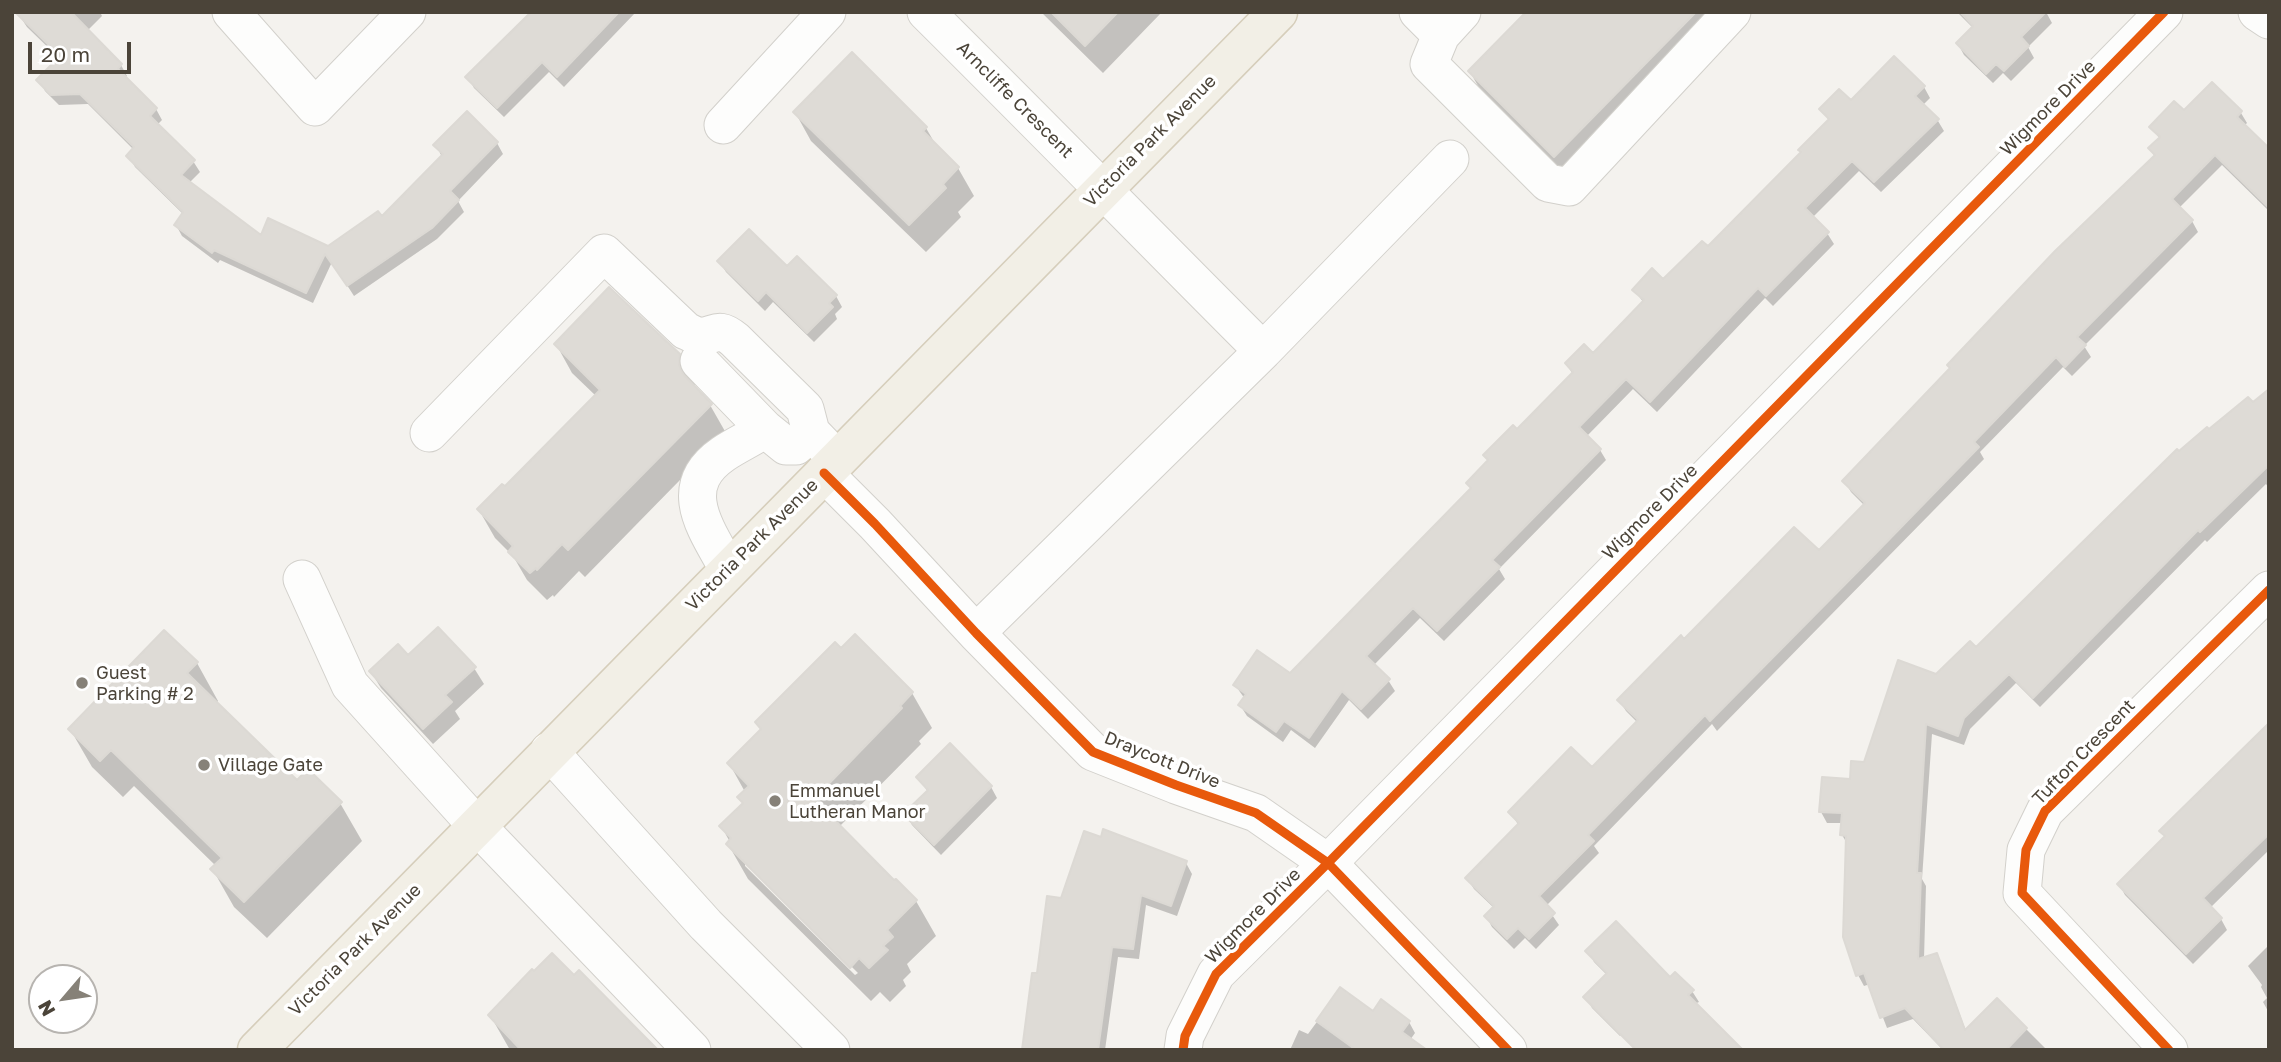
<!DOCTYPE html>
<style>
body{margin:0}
#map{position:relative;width:2281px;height:1062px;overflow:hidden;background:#f4f2ee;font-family:"Golos Text",sans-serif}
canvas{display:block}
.frame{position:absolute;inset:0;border:14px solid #4b4439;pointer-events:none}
.north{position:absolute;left:28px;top:964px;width:70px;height:70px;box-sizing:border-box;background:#fff;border:2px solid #b7b4b0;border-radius:50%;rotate:241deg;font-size:19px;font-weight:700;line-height:28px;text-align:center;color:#4b4439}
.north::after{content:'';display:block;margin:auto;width:24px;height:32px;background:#868178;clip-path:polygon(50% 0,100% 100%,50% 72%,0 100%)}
.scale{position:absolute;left:28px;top:42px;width:103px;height:32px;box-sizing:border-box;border:4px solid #4b4439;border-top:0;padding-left:9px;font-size:21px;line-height:24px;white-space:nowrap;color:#4b4439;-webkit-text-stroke:5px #fff;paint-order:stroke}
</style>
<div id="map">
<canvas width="2281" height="1062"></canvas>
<div class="frame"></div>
<div class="north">N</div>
<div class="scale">20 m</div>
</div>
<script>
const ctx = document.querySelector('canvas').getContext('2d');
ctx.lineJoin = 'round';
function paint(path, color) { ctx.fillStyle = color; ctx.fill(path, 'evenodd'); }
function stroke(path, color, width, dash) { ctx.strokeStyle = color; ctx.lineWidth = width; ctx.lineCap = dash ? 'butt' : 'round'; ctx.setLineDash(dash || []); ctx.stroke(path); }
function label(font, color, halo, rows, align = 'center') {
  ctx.font = font + ' "Golos Text",sans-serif'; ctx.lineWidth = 7; ctx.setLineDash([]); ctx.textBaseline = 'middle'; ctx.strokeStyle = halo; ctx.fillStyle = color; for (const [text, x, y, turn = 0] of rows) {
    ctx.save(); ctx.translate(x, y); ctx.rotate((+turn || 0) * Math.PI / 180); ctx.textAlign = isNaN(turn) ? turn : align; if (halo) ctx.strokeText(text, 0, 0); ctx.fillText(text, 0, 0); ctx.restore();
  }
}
paint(new Path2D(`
 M 17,12 L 100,12 L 102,16 L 87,31 L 121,65 L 127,76 L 125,78 L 156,109 L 162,120 L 157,125 L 193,161 L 200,172 L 189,183 L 262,238 L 328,248 L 382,219 L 442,157 L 436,145 L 497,143 L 503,154 L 458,201 L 464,212 L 437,239 L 354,296 L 332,262 L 313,303 L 220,260 L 218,263 L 182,236 L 176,225 L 183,214 L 135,167 L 129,156 L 134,150 L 88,104 L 59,105 L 45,91 L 39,80 L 60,59 L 27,27 Z
 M 532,12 L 636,12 L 564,87 L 549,72 L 504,117 L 474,88 L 468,77 Z
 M 1041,12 L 1162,12 L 1103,73 Z
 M 1528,12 L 1726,12 L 1566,175 L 1481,91 L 1470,72 Z
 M 1957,12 L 2046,12 L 2052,23 L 2028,47 L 2034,58 L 2011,81 L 2003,73 L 1993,83 L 1964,55 L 1958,44 L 1973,28 Z
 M 2212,85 L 2241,113 L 2247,123 L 2244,126 L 2269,151 L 2269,211 L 2222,165 L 2179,208 L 2192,221 L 2198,232 L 2084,346 L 2091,357 L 2072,376 L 2063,367 L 1980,452 L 1984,459 L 1879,566 L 1717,731 L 1712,724 L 1594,846 L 1599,853 L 1546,906 L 1559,925 L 1536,949 L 1525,938 L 1514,949 L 1492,927 L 1486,916 L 1494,908 L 1474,889 L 1467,878 L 1519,826 L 1510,812 L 1592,770 L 1638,723 L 1626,711 L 1619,700 L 1684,641 L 1819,553 L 1865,506 L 1851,492 L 1845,482 L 2155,157 L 2150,149 L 2160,139 L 2151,127 L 2184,113 Z
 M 1924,87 L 1930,98 L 1922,106 L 1938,121 L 1944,131 L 1881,192 L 1859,171 L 1812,218 L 1827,233 L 1834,244 L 1773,306 L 1765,298 L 1657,412 L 1633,389 L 1587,436 L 1600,450 L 1606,460 L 1499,569 L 1505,579 L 1444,641 L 1420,618 L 1373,666 L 1388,680 L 1395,691 L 1368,719 L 1349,700 L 1315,748 L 1291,730 L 1283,742 L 1247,716 L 1240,705 L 1245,699 L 1235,685 L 1290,675 L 1471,489 L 1468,483 L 1489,462 L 1485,456 L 1517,432 L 1573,375 L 1567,364 L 1593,355 L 1644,303 L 1634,290 L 1663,282 L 1708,249 L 1802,153 L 1829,121 L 1822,109 Z
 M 795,112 L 926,128 L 937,147 L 958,168 L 974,196 L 958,212 L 961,217 L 926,252 L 811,141 Z
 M 719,261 L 787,268 L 836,296 L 842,307 L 835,314 L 837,319 L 814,342 L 773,302 L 765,311 L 726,272 Z
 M 556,344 L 678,355 L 695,383 L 694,389 L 710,405 L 726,433 L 585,577 L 579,571 L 554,597 L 553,595 L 547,600 L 527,580 L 513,556 L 495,538 L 479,510 L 505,488 L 596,396 L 572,373 Z
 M 2269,391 L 2269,488 L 2266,484 L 2207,542 L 2205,540 L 2040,707 L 2016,683 L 1970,729 L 1964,745 L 1932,734 L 1922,879 L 1926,886 L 1924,959 L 1936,955 L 1942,966 L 1966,1031 L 1997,1000 L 2047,1050 L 1943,1050 L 1913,1019 L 1887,1028 L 1870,984 L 1864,986 L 1858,975 L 1848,845 L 1842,835 L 1843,823 L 1827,823 L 1821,812 L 1852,781 L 1937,676 L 1976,649 L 2179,453 Z
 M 408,657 L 474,668 L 484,684 L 455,711 L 460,719 L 433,744 L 381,688 L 371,672 Z
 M 197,663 L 218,701 L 216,704 L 297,783 L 340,803 L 362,841 L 267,938 L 234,907 L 213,870 L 216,866 L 134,786 L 123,797 L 92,767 L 70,729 Z
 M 912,693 L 932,728 L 919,741 L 921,744 L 839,827 L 894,883 L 895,881 L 916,901 L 936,936 L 907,964 L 911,972 L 903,980 L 906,986 L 890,1002 L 880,992 L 871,1001 L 748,879 L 728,844 L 730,842 L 721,826 L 744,805 L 740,798 L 745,792 L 729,763 L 762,731 L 757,723 ZM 745,861 L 858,973 L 855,975 L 745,866 Z
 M 2269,725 L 2269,850 L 2210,908 L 2221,919 L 2227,930 L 2193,964 L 2125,895 L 2119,884 L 2166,838 L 2162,831 Z
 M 950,746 L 991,787 L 997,798 L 941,855 L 912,825 L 906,814 L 928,792 L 918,777 Z
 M 1186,863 L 1192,874 L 1177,916 L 1146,905 L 1139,959 L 1118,957 L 1105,1050 L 1023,1050 L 1039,975 L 1063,900 Z
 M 2269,945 L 2269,1013 L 2263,1002 L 2267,998 L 2261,987 L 2262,985 L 2248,966 Z
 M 1588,951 L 1670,979 L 1692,991 L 1699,1002 L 1620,1036 L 1592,1008 L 1586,997 L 1607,975 L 1594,962 Z
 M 1341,989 L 1373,1013 L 1409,1022 L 1415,1033 L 1410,1040 L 1418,1050 L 1290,1050 L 1299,1030 L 1308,1034 Z
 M 490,1015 L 656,1050 L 510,1050 Z`), '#0003');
const building = new Path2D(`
 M 15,12 L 71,12 L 122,64 L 118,69 L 157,108 L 150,116 L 195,160 L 181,175 L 261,235 L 268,218 L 328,246 L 378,211 L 382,216 L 443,154 L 433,145 L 467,111 L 498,142 L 450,191 L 459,200 L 432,228 L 347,286 L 325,254 L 306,293 L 214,250 L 212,253 L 174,225 L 183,212 L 126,156 L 134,147 L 80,94 L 51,95 L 36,80 L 60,56 Z
 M 531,12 L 619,12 L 557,77 L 542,62 L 497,108 L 465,77 Z
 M 1051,12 L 1118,12 L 1085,46 Z
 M 1526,12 L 1696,12 L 1554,157 L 1468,71 Z
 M 1960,12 L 2046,12 L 2021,37 L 2029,46 L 2004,71 L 1996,64 L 1986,74 L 1956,43 L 1973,26 Z
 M 852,52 L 927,127 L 923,131 L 959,167 L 943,184 L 946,188 L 909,225 L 793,112 Z
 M 1894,56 L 1925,86 L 1915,96 L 1939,119 L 1874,182 L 1852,161 L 1805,208 L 1829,232 L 1766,296 L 1758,288 L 1650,402 L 1626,379 L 1579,427 L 1601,449 L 1492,560 L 1500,567 L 1437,631 L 1413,608 L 1366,656 L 1390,679 L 1361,709 L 1342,691 L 1309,738 L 1284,721 L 1276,732 L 1238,705 L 1246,694 L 1233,685 L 1257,650 L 1290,673 L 1471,488 L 1466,483 L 1488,460 L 1483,455 L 1513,425 L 1517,429 L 1573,372 L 1565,363 L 1584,344 L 1593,353 L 1644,300 L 1632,290 L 1652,268 L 1663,279 L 1702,241 L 1708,246 L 1801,152 L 1798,150 L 1829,119 L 1819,109 L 1839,89 L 1851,100 Z
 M 2212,82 L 2242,111 L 2237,117 L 2269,148 L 2269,208 L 2215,155 L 2172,199 L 2193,220 L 2077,337 L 2086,345 L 2065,367 L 2056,357 L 1974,442 L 1979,447 L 1874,555 L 1710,721 L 1705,715 L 1588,835 L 1594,841 L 1539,896 L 1555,913 L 1529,939 L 1518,928 L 1507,939 L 1484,916 L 1494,906 L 1465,878 L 1519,823 L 1508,812 L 1571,747 L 1592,767 L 1638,720 L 1617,700 L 1681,635 L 1684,639 L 1794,527 L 1819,550 L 1865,503 L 1842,481 L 1950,368 L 1947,365 L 2055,251 L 2155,155 L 2148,148 L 2160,137 L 2149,127 L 2174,101 L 2184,110 Z
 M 749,229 L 787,266 L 797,256 L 837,295 L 829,303 L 833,307 L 807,333 L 766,292 L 758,301 L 717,261 Z
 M 609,287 L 680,354 L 679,365 L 684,375 L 712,404 L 568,550 L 562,544 L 537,570 L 536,568 L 530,573 L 508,552 L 513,546 L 477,509 L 502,484 L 505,486 L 600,390 L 554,344 Z
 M 2269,389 L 2269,465 L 2200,532 L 2198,530 L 2033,698 L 2009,674 L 1964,718 L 1958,736 L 1926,724 L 1917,873 L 1921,873 L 1918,959 L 1937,953 L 1965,1030 L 1997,998 L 2027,1028 L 2006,1050 L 1944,1050 L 1905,1008 L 1880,1018 L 1864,973 L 1856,976 L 1843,937 L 1846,836 L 1840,835 L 1842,813 L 1819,812 L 1822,777 L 1850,779 L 1851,761 L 1864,762 L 1898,660 L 1936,674 L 1970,641 L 1976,647 L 2177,449 L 2179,451 L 2207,427 L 2209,429 L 2248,397 L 2253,402 Z
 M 438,627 L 476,667 L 445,695 L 452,702 L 423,729 L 369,671 L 398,644 L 408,655 Z
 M 164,630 L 198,662 L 187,673 L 297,780 L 308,769 L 342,802 L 244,902 L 210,869 L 222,858 L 111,750 L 100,761 L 68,729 Z
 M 855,634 L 913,692 L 900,706 L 902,708 L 814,799 L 894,880 L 896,879 L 917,900 L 887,930 L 893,937 L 883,946 L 888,950 L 869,968 L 859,958 L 850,968 L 726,844 L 731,838 L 719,826 L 743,803 L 737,797 L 749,786 L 727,763 L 761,729 L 755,722 L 835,642 L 841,648 Z
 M 2269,723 L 2269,834 L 2203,898 L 2222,918 L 2186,954 L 2117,884 L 2165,836 L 2159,831 Z
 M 950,743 L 992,786 L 934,845 L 903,814 L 928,790 L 916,777 Z
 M 1103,829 L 1187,861 L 1171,906 L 1141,895 L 1133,949 L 1112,947 L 1098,1050 L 1022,1050 L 1032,973 L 1037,973 L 1047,896 L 1061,898 L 1084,831 L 1101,837 Z
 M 1616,921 L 1670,977 L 1675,972 L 1694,990 L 1688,995 L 1743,1050 L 1636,1050 L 1583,997 L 1607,973 L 1585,951 Z
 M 552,953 L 574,975 L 579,970 L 658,1050 L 521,1050 L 488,1015 L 532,969 L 534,971 Z
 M 1340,987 L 1373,1011 L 1381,999 L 1410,1021 L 1402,1032 L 1427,1050 L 1356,1050 L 1316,1021 Z`);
paint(building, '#dedbd6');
stroke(building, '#dcd9d4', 2);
const minor = new Path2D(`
 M 231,12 L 315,107 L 407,12
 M 926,12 C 1039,124 1150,238 1263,351 L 976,633
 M 1418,12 L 1441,35 L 1462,12
 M 2257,12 L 2269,20
 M 1441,35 L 1429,64 L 1548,183 L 1569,187 L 1732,12
 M 723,125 L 827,12
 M 1263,351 L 1450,159
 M 699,361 L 765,429 L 786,446 L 796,446 L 811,432
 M 429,433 L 604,253 L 686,331 C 690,332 693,335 697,336 C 715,338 716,324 735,340 L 805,409 L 811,432 L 837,459
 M 824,473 L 875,524 L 976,633 L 1093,752 L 1176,785 L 1256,813 L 1328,863 L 1508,1050
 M 728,569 C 707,530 674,488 723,454 C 736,445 752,438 765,429
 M 302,579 L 350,685 L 477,826 L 692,1050
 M 549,751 L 706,925 L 831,1050
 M 1183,1050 L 1185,1036 L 1216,974 L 1328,863 L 2164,12
 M 2169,1050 L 2022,893 L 2026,850 L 2045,811 L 2269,590`);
const major = new Path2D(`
 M 257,1050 L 1278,12`);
stroke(minor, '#d2d0cb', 39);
stroke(major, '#d6cebb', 41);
stroke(minor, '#fdfdfc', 37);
stroke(major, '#f2efe6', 38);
stroke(new Path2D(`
 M 824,473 L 875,524 L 976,633 L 1093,752 L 1176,785 L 1256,813 L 1328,863 L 1508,1050
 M 1183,1050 L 1185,1036 L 1216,974 L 1328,863 L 2164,12
 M 2169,1050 L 2022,893 L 2026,850 L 2045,811 L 2269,590`), '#e8590c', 9);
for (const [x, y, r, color] of [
 [82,683,7,"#868178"],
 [204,765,7,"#868178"],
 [775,801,7,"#868178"]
]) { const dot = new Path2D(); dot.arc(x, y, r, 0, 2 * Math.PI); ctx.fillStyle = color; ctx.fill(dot); stroke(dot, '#fff', 2.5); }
label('18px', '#4b4439', '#fff', [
 ["Arncliffe Crescent",1015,100,45],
 ["Wigmore Drive",2048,108,-45],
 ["Victoria Park Avenue",1150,141,-45],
 ["Wigmore Drive",1650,512,-45],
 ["Victoria Park Avenue",752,545,-45],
 ["Tufton Crescent",2084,752,-46],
 ["Draycott Drive",1162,760,22],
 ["Wigmore Drive",1253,916,-45],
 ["Victoria Park Avenue",355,950,-45]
]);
label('18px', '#4b4439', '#fff', [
 ["Guest",96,673],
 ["Parking # 2",96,694],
 ["Village Gate",218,765],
 ["Emmanuel",789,791],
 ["Lutheran Manor",789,812]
], 'left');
</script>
